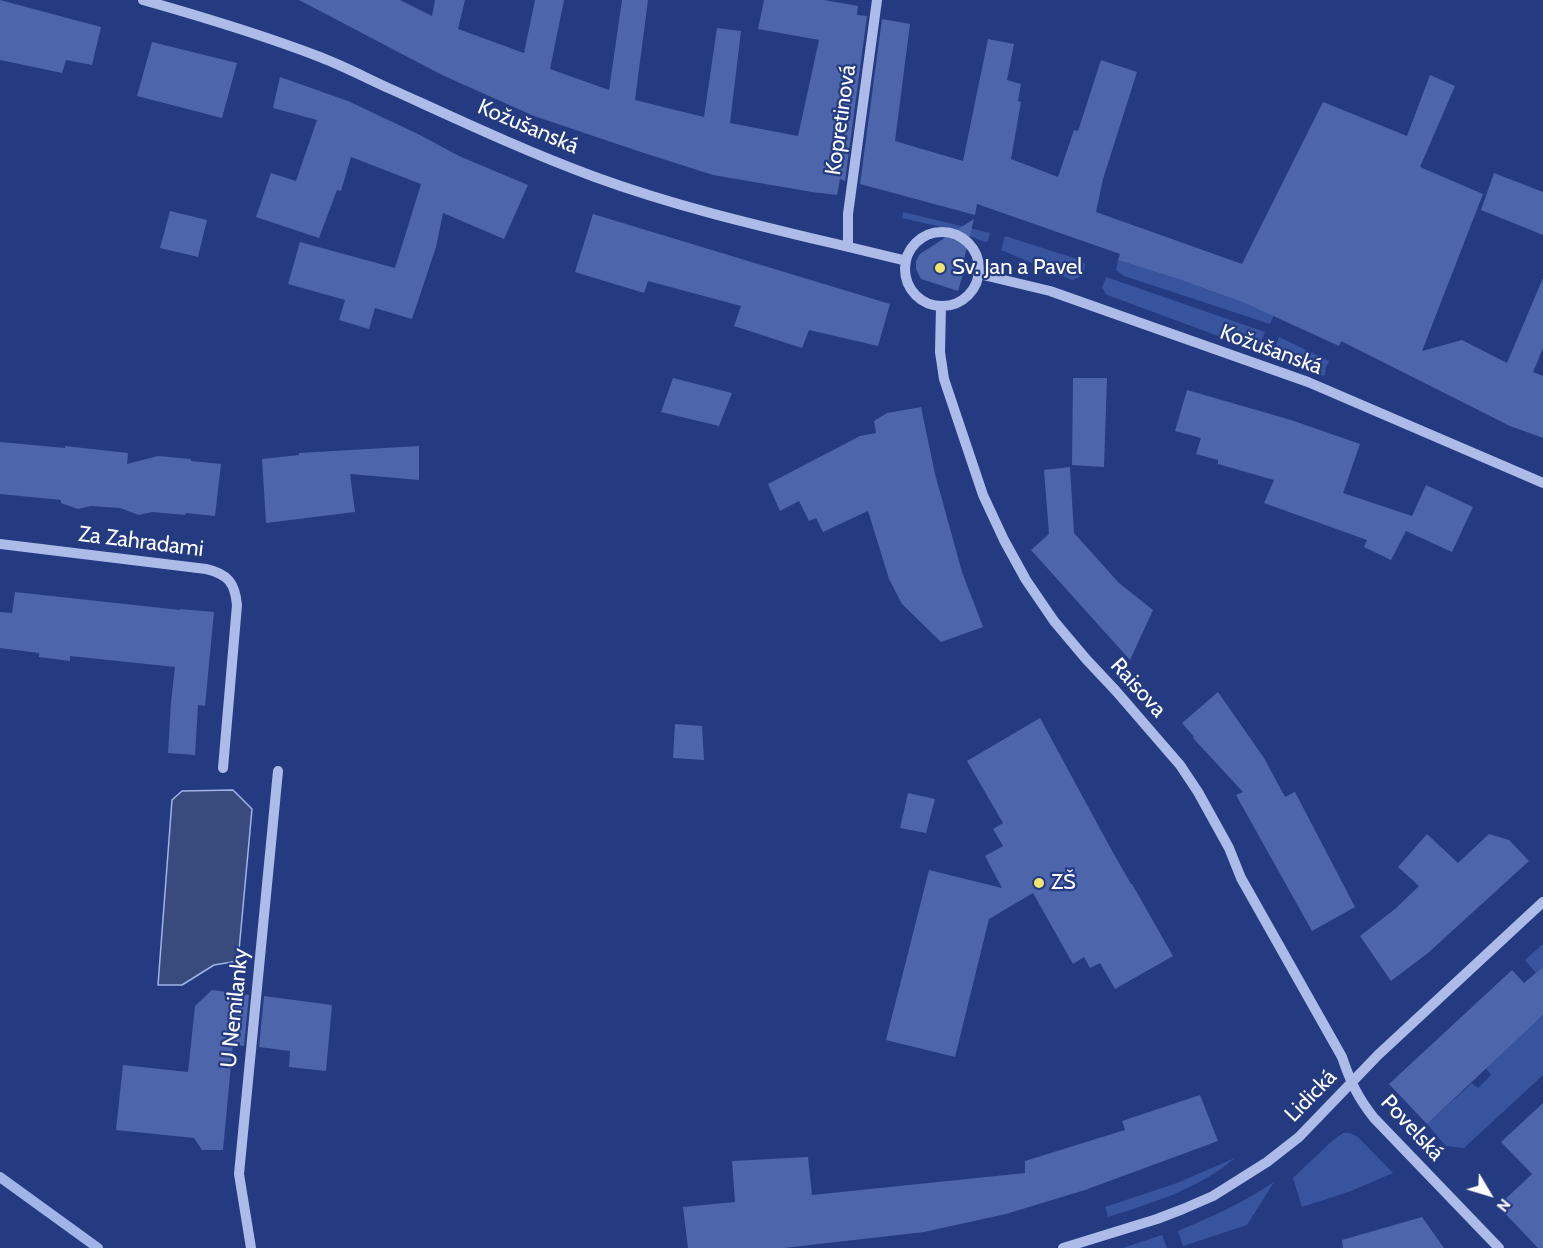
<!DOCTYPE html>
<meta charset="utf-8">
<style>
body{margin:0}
#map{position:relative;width:1543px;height:1248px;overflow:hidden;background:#243b81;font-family:Cabin,sans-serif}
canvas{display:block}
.north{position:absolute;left:1459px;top:1164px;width:60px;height:60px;-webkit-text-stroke:4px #243b81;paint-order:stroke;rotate:128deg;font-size:16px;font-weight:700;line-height:24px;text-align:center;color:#fff}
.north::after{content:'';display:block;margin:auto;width:21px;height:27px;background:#fff;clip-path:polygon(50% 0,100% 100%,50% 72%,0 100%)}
</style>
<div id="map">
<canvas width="1543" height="1248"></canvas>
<div class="north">N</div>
</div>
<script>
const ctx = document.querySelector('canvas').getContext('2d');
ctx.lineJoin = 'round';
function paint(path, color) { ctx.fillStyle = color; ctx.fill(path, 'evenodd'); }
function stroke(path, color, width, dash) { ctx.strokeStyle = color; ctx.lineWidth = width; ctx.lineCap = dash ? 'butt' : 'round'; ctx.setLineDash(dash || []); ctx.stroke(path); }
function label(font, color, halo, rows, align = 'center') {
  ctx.font = font + ' Cabin,sans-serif'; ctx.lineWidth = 4.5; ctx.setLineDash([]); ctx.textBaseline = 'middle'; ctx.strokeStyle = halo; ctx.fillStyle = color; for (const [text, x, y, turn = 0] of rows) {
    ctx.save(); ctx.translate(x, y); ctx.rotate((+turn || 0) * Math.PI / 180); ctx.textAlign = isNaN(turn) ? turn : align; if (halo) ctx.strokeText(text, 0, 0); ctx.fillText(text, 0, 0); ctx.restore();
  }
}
paint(new Path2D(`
 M 903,212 L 990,233 L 988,241 L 985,242 L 954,230 L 902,218 Z
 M 1005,236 L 1080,260 L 1085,264 C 1084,273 1081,278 1072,280 L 1001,250 Z
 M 1118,260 L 1181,280 L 1266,311 L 1274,315 L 1270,324 L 1124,276 L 1116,270 Z
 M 1106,277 L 1265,332 L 1261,342 L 1258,345 L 1250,346 L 1240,344 L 1110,296 L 1106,294 L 1102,288 Z
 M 1279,337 L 1329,361 L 1325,369 L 1326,371 L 1324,376 L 1276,357 L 1273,353 Z
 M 1543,944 L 1543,967 L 1536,973 L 1525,960 Z
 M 1543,1015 L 1543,1075 L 1464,1148 L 1446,1146 L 1427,1124 L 1472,1083 L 1478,1088 L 1491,1075 L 1486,1068 Z
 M 1343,1133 L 1350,1133 L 1358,1137 L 1393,1173 L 1351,1191 L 1302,1207 L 1293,1178 L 1332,1141 Z
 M 1235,1158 C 1199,1189 1152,1203 1108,1217 L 1105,1207 L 1177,1183 Z
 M 1274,1182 L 1247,1225 L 1183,1246 L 1178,1231 C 1213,1216 1243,1203 1274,1182 Z
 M 1162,1235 L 1167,1248 L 1123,1248 Z`), '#39549f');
const water = new Path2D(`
 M 233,790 L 252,809 L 238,961 L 214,965 L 182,985 L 158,985 L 172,800 L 182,791 Z`);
paint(water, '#394a7d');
stroke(water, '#a0b4e8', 1.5);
stroke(new Path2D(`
 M 0,1177 L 98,1248`), '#a0b4e8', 10);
paint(new Path2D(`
 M 0,0 L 101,27 L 92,65 L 66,60 L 62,73 L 0,60 Z
 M 299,0 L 400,0 L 432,16 L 435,0 L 465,0 L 458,29 L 524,53 L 535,0 L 564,0 L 550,69 L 609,90 L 622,0 L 648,0 L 635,100 L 704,117 L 717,28 L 741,31 L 730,123 L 798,136 L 819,40 L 758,29 L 764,0 L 824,0 L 858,6 L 857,15 L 867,16 L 845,181 L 840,179 L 837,195 L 812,192 L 713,175 L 641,152 L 534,116 L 442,75 Z
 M 882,19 L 910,24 L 895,141 L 963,161 L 988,39 L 1014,44 L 1007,80 L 1021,84 L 1018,101 L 1021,102 L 1011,159 L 1058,177 L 1074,130 L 1078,131 L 1101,60 L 1137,72 L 1103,179 L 1096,212 L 1242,264 L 1323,102 L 1407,136 L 1430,75 L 1455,86 L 1420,167 L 1483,194 L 1422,351 L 1462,340 L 1507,363 L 1543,278 L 1543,348 L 1533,372 L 1543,376 L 1543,438 L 1510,426 L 1341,341 L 1339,346 L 1247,304 L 1181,280 L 1118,260 L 1120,254 L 977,204 L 975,215 L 860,184 Z
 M 152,42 L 237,63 L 222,118 L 137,96 Z
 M 280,77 L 348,101 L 420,135 L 459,156 L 528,185 L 504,239 L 443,213 L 436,247 L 412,319 L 375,308 L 369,329 L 339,320 L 345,300 L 288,284 L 300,242 L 395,268 L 421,184 L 351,157 L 341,191 L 337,190 L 319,238 L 256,217 L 271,173 L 296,181 L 317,120 L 273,108 Z
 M 1494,173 L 1543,192 L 1543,235 L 1481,210 Z
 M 170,211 L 207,220 L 198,257 L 160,248 Z
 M 593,214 L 890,304 L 878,346 L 809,330 L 802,348 L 734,326 L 741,306 L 648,281 L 644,293 L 575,272 Z
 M 974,219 L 964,259 L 967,260 L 958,291 L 921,279 L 916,269 L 916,261 L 920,254 Z
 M 673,378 L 732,393 L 719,426 L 661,412 Z
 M 1073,378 L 1107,378 L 1104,467 L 1072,465 Z
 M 1187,390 L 1291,420 L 1360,444 L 1343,493 L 1412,516 L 1426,485 L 1473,507 L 1452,552 L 1406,531 L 1391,560 L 1364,547 L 1367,540 L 1264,503 L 1274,480 L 1218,464 L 1218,460 L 1196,454 L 1201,438 L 1175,431 Z
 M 921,407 L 935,474 L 962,572 L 983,627 L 941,642 L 902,604 L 889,579 L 868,511 L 823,532 L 816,518 L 809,521 L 799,501 L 780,511 L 768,484 L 860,436 L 876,433 L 874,421 L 887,413 Z
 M 0,442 L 65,448 L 65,446 L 128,453 L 127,464 L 158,456 L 191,459 L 191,461 L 221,464 L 215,516 L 186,513 L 185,515 L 152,512 L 139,515 L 120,508 L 91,506 L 78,509 L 61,503 L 61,500 L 0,494 Z
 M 419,446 L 419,480 L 350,474 L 355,512 L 266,523 L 262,459 L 299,455 L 299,453 Z
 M 1070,467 L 1074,533 L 1119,583 L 1153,610 L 1130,660 L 1031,550 L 1049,534 L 1044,470 Z
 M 15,592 L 180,610 L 180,609 L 214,612 L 205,706 L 198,705 L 195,755 L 168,753 L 171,702 L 175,667 L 70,656 L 70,661 L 39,657 L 39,653 L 0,648 L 0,612 L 12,613 Z
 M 1218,692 L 1264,758 L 1285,797 L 1295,792 L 1355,907 L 1312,931 L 1236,795 L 1243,792 L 1193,738 L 1194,737 L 1182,723 Z
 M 1040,718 L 1111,849 L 1131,884 L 1132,884 L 1173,956 L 1115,989 L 1100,963 L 1090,968 L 1084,957 L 1073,964 L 1033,893 L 989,919 L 955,1057 L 886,1040 L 929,870 L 1002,888 L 985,856 L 1003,846 L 993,829 L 1003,823 L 967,761 Z
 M 675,724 L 702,726 L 704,760 L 673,758 Z
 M 908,793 L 935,799 L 926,833 L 900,828 Z
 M 1427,834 L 1458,863 L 1489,834 L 1509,840 L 1529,861 L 1428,953 L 1391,981 L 1360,936 L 1395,909 L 1419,886 L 1398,867 Z
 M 1543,967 L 1543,1015 L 1427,1124 L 1389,1084 L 1512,970 L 1524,983 Z
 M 212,990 L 249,995 L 244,1046 L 233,1044 L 223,1150 L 202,1150 L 194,1138 L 116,1130 L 123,1065 L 188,1072 L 195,1006 Z
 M 264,996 L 332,1005 L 326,1071 L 289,1067 L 290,1051 L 259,1047 Z
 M 1200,1095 L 1218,1141 L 1085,1190 L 1006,1214 L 924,1232 L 784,1248 L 688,1248 L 683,1207 L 735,1202 L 732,1161 L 808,1157 L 812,1195 L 1025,1173 L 1025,1161 L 1125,1130 L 1122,1121 Z
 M 1543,1103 L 1543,1248 L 1538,1248 L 1498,1206 L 1532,1174 L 1501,1142 Z
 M 1422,1217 L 1444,1248 L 1343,1248 L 1342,1240 Z`), '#4d65aa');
stroke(new Path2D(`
 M 143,0 C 203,17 263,35 320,57 C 346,67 370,80 395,91 C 461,121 527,152 595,177 C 696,214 802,235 906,261
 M905 269a37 37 0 1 1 74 0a37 37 0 1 1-74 0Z
 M 848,246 L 848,214 L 877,0
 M 979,274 L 1050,291 L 1308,382 L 1543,483
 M 941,306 L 940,352 L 944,379 L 983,495 L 1004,540 L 1026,580 L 1054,621 L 1086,659 L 1116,691 L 1180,765 L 1198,792 L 1229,848 L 1241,878 L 1342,1057 C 1350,1081 1358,1098 1374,1118 L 1499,1248
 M 0,544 L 206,569 C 228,574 235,583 237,605 L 223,768
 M 251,1248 L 239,1174 L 278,771
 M 1063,1248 L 1157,1219 L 1183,1209 L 1213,1196 L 1267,1162 L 1299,1137 L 1378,1055 L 1543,902`), '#acbbe7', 10);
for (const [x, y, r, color] of [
 [940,268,6,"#f1e470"],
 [1039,883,6,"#f1e470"]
]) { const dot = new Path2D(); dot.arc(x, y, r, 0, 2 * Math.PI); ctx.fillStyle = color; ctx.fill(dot); stroke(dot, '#243b81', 2); }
label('22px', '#fff', '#243b81', [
 ["Kopretinová",841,120,-82],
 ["Kožušanská",528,127,23],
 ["Kožušanská",1271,350,20],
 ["Za Zahradami",141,542,7],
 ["Raisova",1138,688,48],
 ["U Nemilanky",235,1008,-84],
 ["Lidická",1311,1096,-46],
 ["Povelská",1412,1128,47]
]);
label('22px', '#fff', '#243b81', [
 ["Sv. Jan a Pavel",952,268],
 ["ZŠ",1051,883]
], 'left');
</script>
